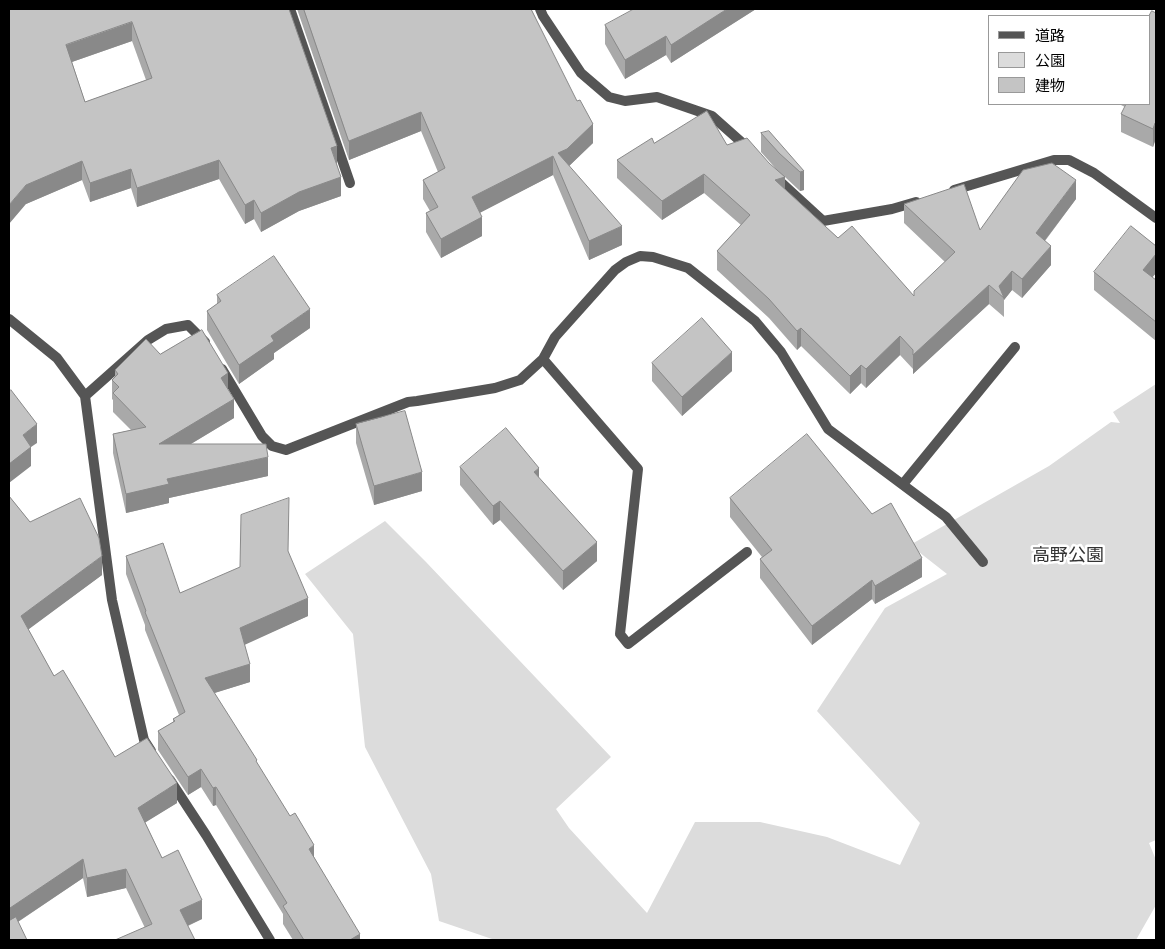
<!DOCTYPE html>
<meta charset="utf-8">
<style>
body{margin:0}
#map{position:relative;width:1165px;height:949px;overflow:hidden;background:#fff;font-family:Rubik,"Noto Sans JP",sans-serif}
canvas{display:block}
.frame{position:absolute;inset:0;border:10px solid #000;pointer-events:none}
.legend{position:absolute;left:988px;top:15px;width:162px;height:90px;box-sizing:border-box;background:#fff;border:1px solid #999;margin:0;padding:6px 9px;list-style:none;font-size:15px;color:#000}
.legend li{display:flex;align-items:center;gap:10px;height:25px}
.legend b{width:25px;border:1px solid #999}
</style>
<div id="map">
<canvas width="1165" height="949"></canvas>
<div class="frame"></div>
<ul class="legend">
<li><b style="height:6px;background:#555"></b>道路</li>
<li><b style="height:14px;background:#dcdcdc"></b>公園</li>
<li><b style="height:14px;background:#c4c4c4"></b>建物</li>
</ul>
</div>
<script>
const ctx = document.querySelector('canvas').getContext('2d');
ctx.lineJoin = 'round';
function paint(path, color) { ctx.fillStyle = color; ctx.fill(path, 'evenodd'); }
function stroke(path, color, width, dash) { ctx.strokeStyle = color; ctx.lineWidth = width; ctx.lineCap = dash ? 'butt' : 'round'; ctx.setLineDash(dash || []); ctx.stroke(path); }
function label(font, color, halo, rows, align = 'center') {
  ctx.font = font + ' Rubik,"Noto Sans JP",sans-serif'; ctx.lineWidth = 5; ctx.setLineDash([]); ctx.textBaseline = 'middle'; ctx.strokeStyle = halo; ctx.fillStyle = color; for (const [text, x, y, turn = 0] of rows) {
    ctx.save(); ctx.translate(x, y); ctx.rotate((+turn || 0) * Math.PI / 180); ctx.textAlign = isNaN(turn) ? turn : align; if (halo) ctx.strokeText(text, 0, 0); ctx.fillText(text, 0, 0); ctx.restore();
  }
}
paint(new Path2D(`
 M 1156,384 L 1156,840 L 1149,843 L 1156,860 L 1156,905 L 1136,940 L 495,940 L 439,921 L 431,874 L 365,747 L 353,634 L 305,574 L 385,521 L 426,562 L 611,757 L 556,809 L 569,828 L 647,913 L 695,822 L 760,822 L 827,837 L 900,865 L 920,823 L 817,711 L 885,608 L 947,574 L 910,545 L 1049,466 L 1111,422 L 1120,423 L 1113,412 Z`), '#dcdcdc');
stroke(new Path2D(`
 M 290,9 L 350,183
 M 540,9 L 543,16 L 581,73 L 609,97 L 625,101 L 657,97 L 712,116 L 748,148
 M 775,177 L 823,221 L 892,209 L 916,202
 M 954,190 L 1054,160 L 1069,160 L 1094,173 L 1156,218
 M 9,319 L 57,358 L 85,396 L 112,600 L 144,740 L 151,751
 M 543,359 L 638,469 L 620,634 L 628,644 L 747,552
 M 222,369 L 262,436 L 272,446 L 286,450 L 408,402 L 417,401 L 495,388 L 520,380 L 543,359 L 555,337 L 615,270 L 626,262 L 640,256 L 653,257 L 688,268 L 755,321 L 781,352 L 828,429 L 946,517 L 983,562
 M 85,396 L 148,340 L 166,329 L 188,325 L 205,342
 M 903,484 L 1015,347
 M 170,780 L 206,835 L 270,940`), '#555', 10);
paint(new Path2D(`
 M 9,9 L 289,9 L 337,164 L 341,196 L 299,211 L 261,232 L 254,219 L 245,224 L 219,179 L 137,207 L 131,188 L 90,202 L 82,180 L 26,204 ZM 132,41 L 146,80 L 85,102 L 72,62 Z
 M 297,9 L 532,9 L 532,11 L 593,143 L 569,166 L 622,245 L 589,260 L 553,175 L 480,212 L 482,236 L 441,258 L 426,232 L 426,213 L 430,211 L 423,199 L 423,180 L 438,172 L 421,131 L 349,160 Z
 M 756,9 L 671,63 L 666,55 L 625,79 L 605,44 L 605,25 Z
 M 1156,13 L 1156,141 L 1155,141 L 1153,147 L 1121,132 L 1121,114 L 1125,107 L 1119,104 L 1149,104 Z
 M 761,133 L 804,171 L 804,190 L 800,191 L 785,177 L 785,189 L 838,238 L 914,296 L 945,262 L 904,223 L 904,204 L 980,230 L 1076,199 L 1045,241 L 1051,265 L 1022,298 L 1012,290 L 1004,300 L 1004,317 L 989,304 L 913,374 L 913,369 L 900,355 L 866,388 L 861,383 L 850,394 L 801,346 L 797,350 L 769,318 L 717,270 L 717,251 L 741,225 L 704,193 L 662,220 L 617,178 L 617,160 L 654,143 L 727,145 L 769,163 L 777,170 L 761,152 Z
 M 1156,246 L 1156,273 L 1152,277 L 1156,280 L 1156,341 L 1094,290 L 1094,272 Z
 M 217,295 L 310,328 L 274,353 L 274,359 L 239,384 L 207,330 L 207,311 L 217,304 Z
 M 160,354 L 228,389 L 234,418 L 191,444 L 268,476 L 169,498 L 169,503 L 126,513 L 113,453 L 113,434 L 131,430 L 113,412 L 113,400 L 112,399 L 112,380 L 115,377 L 115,370 Z
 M 652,363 L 732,371 L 682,416 L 652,381 Z
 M 356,424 L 422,491 L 374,505 L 356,443 Z
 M 460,467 L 539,478 L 597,561 L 563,590 L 500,520 L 493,525 L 460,485 Z
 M 9,496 L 30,522 L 102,575 L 28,629 L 54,676 L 115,757 L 177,803 L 145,822 L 162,858 L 202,919 L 188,926 L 145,928 L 126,888 L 87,897 L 83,878 L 18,922 L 9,940 Z
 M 730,498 L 922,577 L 875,604 L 872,599 L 812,645 L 760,578 L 760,559 L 762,557 L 730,517 Z
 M 288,552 L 308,616 L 244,644 L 250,682 L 214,693 L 314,857 L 360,940 L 293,940 L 283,924 L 283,914 L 216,805 L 213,806 L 201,787 L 188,795 L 158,750 L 158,731 L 173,722 L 173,719 L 179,715 L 145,630 L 145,625 L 126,574 L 126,556 L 180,593 Z`), '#a9a9a9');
paint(new Path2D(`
 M 727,9 L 756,9 L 671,63 L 671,45 Z
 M 132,22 L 132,41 L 66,64 L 66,45 Z
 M 666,36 L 666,55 L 625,79 L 625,60 Z
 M 421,112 L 421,131 L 349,160 L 349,141 Z
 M 1155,123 L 1155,141 L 1153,147 L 1153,129 Z
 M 593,124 L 593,143 L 567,168 L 558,153 Z
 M 337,146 L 337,165 L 331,148 Z
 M 553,156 L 553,175 L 472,217 L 472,197 Z
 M 219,160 L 219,179 L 137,207 L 137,188 Z
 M 82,161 L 82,180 L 26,204 L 9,224 L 9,205 L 26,185 Z
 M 131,169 L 131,188 L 90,202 L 90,183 Z
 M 804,171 L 804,190 L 800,191 L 800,172 Z
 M 704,174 L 704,193 L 662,220 L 662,201 Z
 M 341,177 L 341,196 L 299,211 L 261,232 L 261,213 L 299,192 Z
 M 785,177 L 785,196 L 775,180 Z
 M 1076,180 L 1076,199 L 1036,252 L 1036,233 Z
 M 254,200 L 254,219 L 245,224 L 245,205 Z
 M 482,217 L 482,236 L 441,258 L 441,239 Z
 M 622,226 L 622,245 L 589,260 L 589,241 Z
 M 1051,246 L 1051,265 L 1022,298 L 1022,279 Z
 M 1156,254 L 1156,273 L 1143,289 L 1143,270 Z
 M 1012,271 L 1012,290 L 1004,300 L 999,286 Z
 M 989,285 L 989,304 L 913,374 L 913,355 Z
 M 310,309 L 310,328 L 274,353 L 274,359 L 239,384 L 239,365 L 271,336 Z
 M 801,328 L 801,346 L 797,350 L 797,331 Z
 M 900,336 L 900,355 L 866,388 L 866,369 Z
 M 732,352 L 732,371 L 682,416 L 682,397 Z
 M 861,365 L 861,383 L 850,394 L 850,376 Z
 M 228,373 L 228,392 L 221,378 Z
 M 234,399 L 234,418 L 159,463 L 159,444 Z
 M 37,424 L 37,443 L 31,447 L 31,466 L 9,483 L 9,464 L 23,435 Z
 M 268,457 L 268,476 L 169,498 L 169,503 L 126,513 L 126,494 L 167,479 Z
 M 539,468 L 539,487 L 534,472 Z
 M 422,472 L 422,491 L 374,505 L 374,486 Z
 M 500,501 L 500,520 L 493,525 L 493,506 Z
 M 597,542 L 597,561 L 563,590 L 563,571 Z
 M 102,556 L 102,575 L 21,635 L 21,616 Z
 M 922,558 L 922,577 L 875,604 L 875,586 Z
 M 872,580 L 872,599 L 812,645 L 812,626 Z
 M 308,598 L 308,616 L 240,647 L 240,628 Z
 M 250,664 L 250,682 L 205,696 L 205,678 Z
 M 201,769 L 201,787 L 188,795 L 188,777 Z
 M 177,783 L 177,803 L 138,827 L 138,808 Z
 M 216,787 L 216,805 L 213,806 L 213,788 Z
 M 314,845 L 314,864 L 309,849 Z
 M 83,859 L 83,878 L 10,927 L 10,908 Z
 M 126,869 L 126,888 L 87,897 L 87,878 Z
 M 202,900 L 202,919 L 180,929 L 180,910 Z
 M 360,934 L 360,940 L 350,940 Z`), '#898989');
const building = new Path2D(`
 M 9,9 L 289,9 L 337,146 L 331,148 L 341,177 L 299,192 L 261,213 L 254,200 L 245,205 L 219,160 L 137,188 L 131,169 L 90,183 L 82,161 L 26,185 L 9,205 ZM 132,22 L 152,78 L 85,102 L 66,45 Z
 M 304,9 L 531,9 L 577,101 L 580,100 L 593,124 L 567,149 L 558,153 L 622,226 L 589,241 L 553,156 L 472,197 L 482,217 L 441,239 L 426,213 L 438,207 L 423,180 L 445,168 L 421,112 L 349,141 Z
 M 634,9 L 727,9 L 671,45 L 666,36 L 625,60 L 605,25 Z
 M 1152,11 L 1156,13 L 1156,123 L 1155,123 L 1153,129 L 1121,114 L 1126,104 L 1149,104 L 1149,16 Z
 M 707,111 L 727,145 L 747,138 L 769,163 L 785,177 L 775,180 L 838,238 L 852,226 L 914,296 L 914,291 L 955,252 L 904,204 L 964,184 L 980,230 L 1023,170 L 1052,163 L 1076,180 L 1036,233 L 1051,246 L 1022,279 L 1012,271 L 999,286 L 1004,298 L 989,285 L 913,355 L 913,350 L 900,336 L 866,369 L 861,365 L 850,376 L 801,328 L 797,331 L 769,299 L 717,251 L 750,215 L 704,174 L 662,201 L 617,160 L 652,138 L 654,143 Z
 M 769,131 L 804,171 L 800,172 L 779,153 L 761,133 Z
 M 1131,226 L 1156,246 L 1156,254 L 1143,270 L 1156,280 L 1156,322 L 1094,272 Z
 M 274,256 L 310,309 L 271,336 L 274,341 L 239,365 L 207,311 L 221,301 L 217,295 Z
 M 702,318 L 732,352 L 682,397 L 652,363 Z
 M 202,330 L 228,373 L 221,378 L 234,399 L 159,444 L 266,444 L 268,457 L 167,479 L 169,484 L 126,494 L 113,434 L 146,427 L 113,393 L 119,387 L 112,380 L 118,374 L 115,370 L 146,339 L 160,354 Z
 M 11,390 L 37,424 L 23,435 L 31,447 L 9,464 L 9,392 Z
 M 405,411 L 422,472 L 374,486 L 356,424 Z
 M 506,428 L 539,468 L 534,472 L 597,542 L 563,571 L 500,501 L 493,506 L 460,467 Z
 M 807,434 L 872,514 L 891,503 L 922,558 L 875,586 L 872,580 L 812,626 L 760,559 L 772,550 L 730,498 Z
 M 9,496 L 30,522 L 80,498 L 99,538 L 102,556 L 21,616 L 54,676 L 63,670 L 115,757 L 147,738 L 177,783 L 138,808 L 162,858 L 178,850 L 202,900 L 180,910 L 195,940 L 115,940 L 152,924 L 126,869 L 87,878 L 83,859 L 10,908 L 9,906 Z
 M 289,498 L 288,551 L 308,598 L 240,628 L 250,664 L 205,678 L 257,760 L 256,761 L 290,816 L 295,813 L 314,845 L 309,849 L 360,934 L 350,940 L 304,940 L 283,906 L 287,903 L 216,787 L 213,788 L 201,769 L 188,777 L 158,731 L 175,721 L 173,719 L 185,712 L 145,612 L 146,611 L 126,556 L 163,543 L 180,593 L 240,567 L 241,515 Z
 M 16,917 L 27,940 L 9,940 L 9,921 Z`);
paint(building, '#c4c4c4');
stroke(building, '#898989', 1);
label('18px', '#333', '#fff', [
 ["高野公園",1068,556]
]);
</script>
